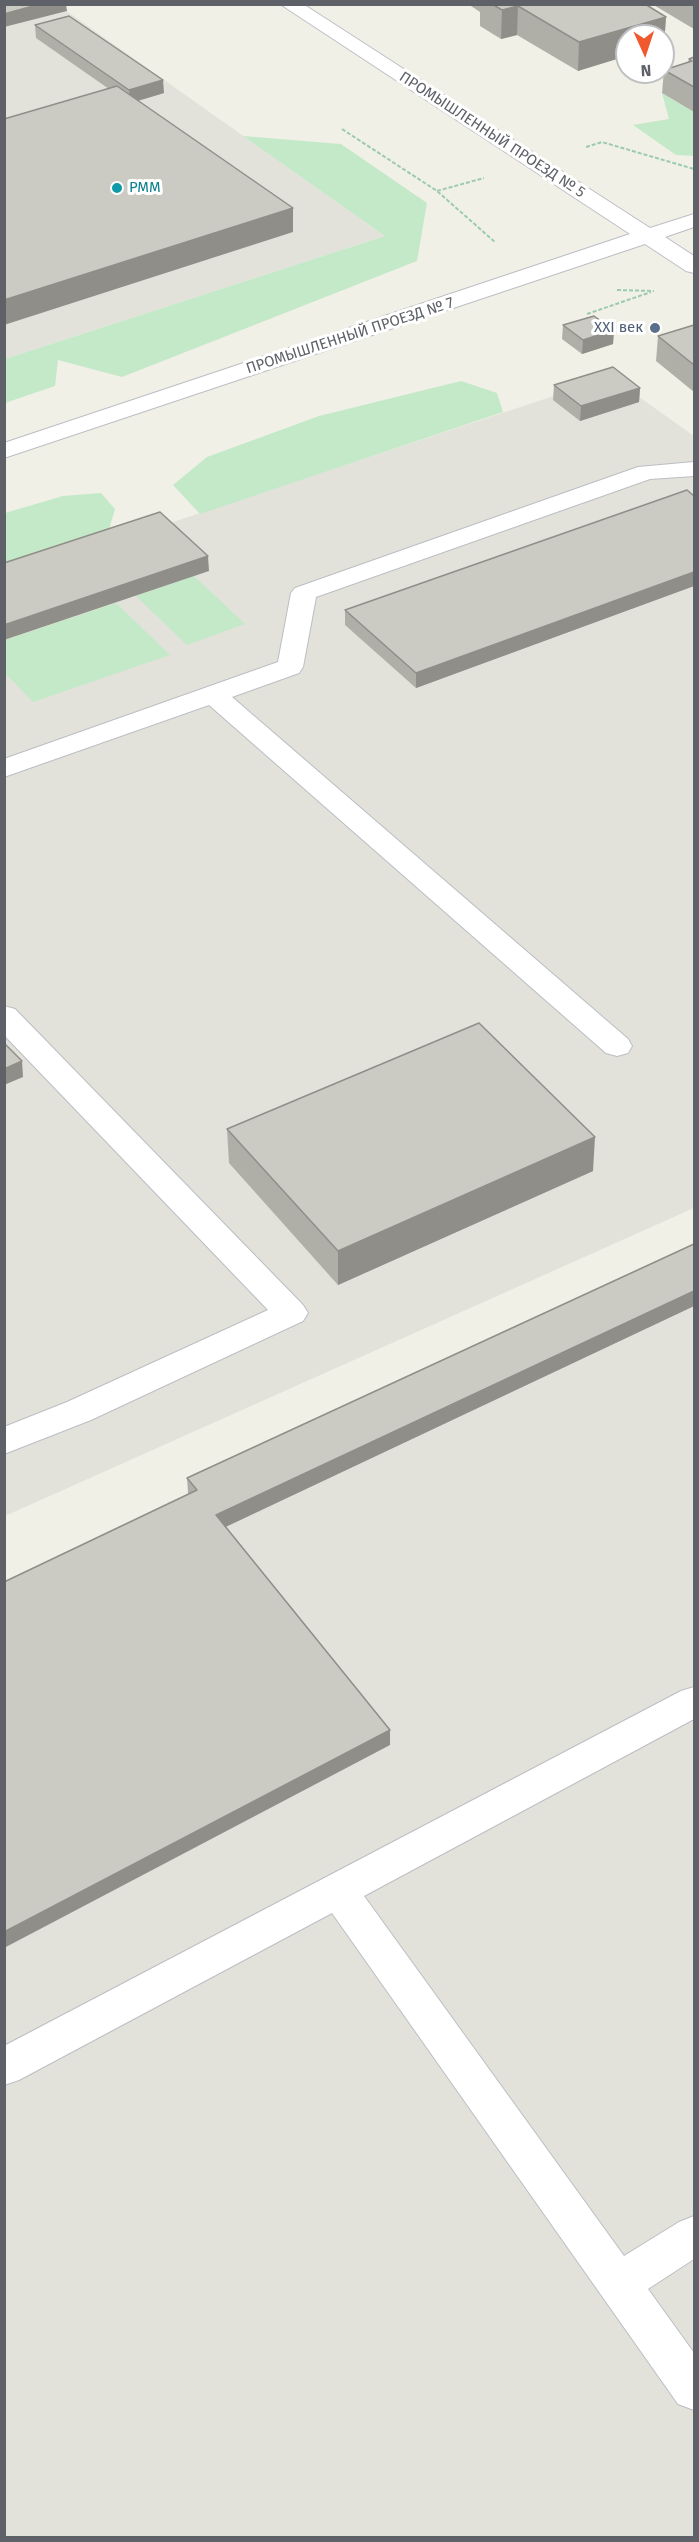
<!DOCTYPE html>
<meta charset="utf-8">
<style>
body{margin:0}
#map{position:relative;width:699px;height:2542px;overflow:hidden;background:#f1f0e7;font-family:"Fira Sans",sans-serif}
canvas{display:block}
.frame{position:absolute;inset:0;border:6px solid #5e6168;pointer-events:none}
.north{position:absolute;left:615px;top:24px;width:60px;height:60px;box-sizing:border-box;background:#fff;border:2px solid #bfc0c3;border-radius:50%;rotate:177deg;font-size:16px;font-weight:700;line-height:24px;text-align:center;color:#5e6168}
.north::after{content:'';display:block;margin:auto;width:21px;height:27px;background:#f0582e;clip-path:polygon(50% 0,100% 100%,50% 72%,0 100%)}
</style>
<div id="map">
<canvas width="699" height="2542"></canvas>
<div class="frame"></div>
<div class="north">N</div>
</div>
<script>
const ctx = document.querySelector('canvas').getContext('2d');
ctx.lineJoin = 'round';
function paint(path, color) { ctx.fillStyle = color; ctx.fill(path, 'evenodd'); }
function stroke(path, color, width, dash) { ctx.strokeStyle = color; ctx.lineWidth = width; ctx.lineCap = dash ? 'butt' : 'round'; ctx.setLineDash(dash || []); ctx.stroke(path); }
function label(font, color, halo, rows, align = 'center') {
  ctx.font = font + ' "Fira Sans",sans-serif'; ctx.lineWidth = 6; ctx.setLineDash([]); ctx.textBaseline = 'middle'; ctx.strokeStyle = halo; ctx.fillStyle = color; for (const [text, x, y, turn = 0] of rows) {
    ctx.save(); ctx.translate(x, y); ctx.rotate((+turn || 0) * Math.PI / 180); ctx.textAlign = isNaN(turn) ? turn : align; if (halo) ctx.strokeText(text, 0, 0); ctx.fillText(text, 0, 0); ctx.restore();
  }
}
paint(new Path2D(`
 M 4,5 L 58,5 L 385,236 L 5,359 Z
 M 611,377 L 694,436 L 694,1208 L 5,1516 L 4,578 Z
 M 694,1259 L 694,2537 L 5,2538 L 5,1598 Z`), '#e2e2db');
paint(new Path2D(`
 M 662,93 L 694,112 L 694,156 L 676,155 L 633,125 L 669,119 Z
 M 243,136 L 341,144 L 427,203 L 417,261 L 122,377 L 58,360 L 55,386 L 5,403 L 5,359 L 385,236 Z
 M 461,381 L 497,393 L 503,412 L 200,514 L 173,485 L 207,457 L 319,416 Z
 M 101,493 L 115,509 L 108,533 L 5,567 L 5,513 L 63,496 Z
 M 194,576 L 245,624 L 187,645 L 136,596 Z
 M 116,603 L 170,655 L 33,702 L 5,673 L 5,640 Z`), '#c3e9c8');
const lane = new Path2D(`
 M 694,462 L 694,476 L 650,479 L 316,597 L 303,667 L 299,673 L 232,697 L 628,1039 L 632,1046 L 628,1053 L 617,1056 L 606,1053 L 209,705 L 4,777 L 4,759 L 278,662 L 291,593 L 295,588 L 638,467 Z
 M 4,1006 L 15,1009 L 303,1305 L 308,1313 L 303,1321 L 91,1420 L 4,1454 L 4,1427 L 67,1402 L 268,1310 L 4,1035 Z
 M 694,1687 L 694,1719 L 364,1896 L 624,2256 L 679,2222 L 694,2216 L 694,2259 L 648,2289 L 694,2353 L 694,2410 L 678,2404 L 332,1913 L 19,2080 L 4,2085 L 4,2046 L 681,1691 Z`);
const secondary = new Path2D(`
 M 280,4 L 303,4 L 650,228 L 694,214 L 694,227 L 665,237 L 694,256 L 694,273 L 686,271 L 645,244 L 4,458 L 4,443 L 630,234 Z`);
stroke(lane, '#bbbec3', 2);
stroke(secondary, '#bcbec5', 2);
stroke(new Path2D(`
 M 342,129 L 437,191 L 496,243
 M 586,147 L 602,142 L 694,169
 M 437,191 L 484,178
 M 617,290 L 654,291
 M 587,314 L 651,292`), '#9ccaaf', 2, [4, 2]);
paint(lane, '#fff');
paint(secondary, '#fff');
paint(new Path2D(`
 M 468,4 L 645,4 L 666,17 L 664,45 L 663,46 L 663,36 L 578,71 L 517,35 L 501,39 L 480,26 L 480,12 Z
 M 652,4 L 694,4 L 694,29 Z
 M 35,25 L 164,93 L 138,101 L 293,208 L 293,232 L 109,89 L 36,38 Z
 M 694,57 L 694,112 L 662,93 L 664,70 L 688,62 L 689,59 Z
 M 563,325 L 614,330 L 613,344 L 582,354 L 562,339 Z
 M 694,325 L 694,392 L 656,361 L 658,336 Z
 M 554,385 L 640,388 L 639,402 L 580,421 L 553,400 Z
 M 694,496 L 694,586 L 416,688 L 345,625 L 345,610 Z
 M 227,1129 L 593,1171 L 338,1285 L 229,1163 Z
 M 694,1244 L 694,1306 L 225,1527 L 390,1745 L 188,1493 L 187,1478 Z`), '#afafa8');
paint(new Path2D(`
 M 40,4 L 66,4 L 67,11 L 4,27 L 4,14 Z
 M 518,6 L 517,35 L 501,39 L 502,10 Z
 M 666,17 L 664,45 L 663,46 L 663,36 L 627,36 L 627,56 L 578,71 L 579,42 Z
 M 163,80 L 164,93 L 130,103 L 129,90 Z
 M 293,208 L 293,232 L 4,325 L 4,300 Z
 M 614,330 L 613,344 L 582,354 L 583,340 Z
 M 640,388 L 639,402 L 580,421 L 581,406 Z
 M 208,556 L 209,571 L 4,640 L 4,625 Z
 M 694,572 L 694,586 L 416,688 L 416,673 Z
 M 22,1061 L 23,1077 L 4,1085 L 4,1069 Z
 M 595,1137 L 593,1171 L 338,1285 L 338,1251 Z
 M 694,1291 L 694,1306 L 217,1531 L 216,1515 Z
 M 390,1730 L 390,1745 L 4,1948 L 4,1932 Z`), '#8f8e88');
const building = new Path2D(`
 M 4,4 L 40,4 L 4,14 Z
 M 492,4 L 645,4 L 666,17 L 579,42 L 518,6 L 502,10 Z
 M 69,16 L 163,80 L 129,90 L 35,25 Z
 M 694,57 L 694,87 L 664,70 L 692,61 L 689,59 Z
 M 117,86 L 293,208 L 4,300 L 4,119 Z
 M 594,316 L 614,330 L 583,340 L 563,325 Z
 M 694,325 L 694,365 L 658,336 Z
 M 613,367 L 640,388 L 581,406 L 554,385 Z
 M 687,490 L 694,496 L 694,572 L 416,673 L 345,610 Z
 M 160,512 L 208,556 L 4,625 L 4,563 Z
 M 479,1023 L 595,1137 L 338,1251 L 227,1129 Z
 M 4,1043 L 22,1061 L 4,1069 Z
 M 694,1244 L 694,1291 L 216,1515 L 390,1730 L 4,1932 L 4,1582 L 197,1490 L 187,1478 Z`);
paint(building, '#cccbc3');
stroke(building, '#8f8e88', 1.5);
for (const [x, y, r, color] of [
 [117,188,6,"#0f9aa8"],
 [655,328,6,"#5c6f8a"]
]) { const dot = new Path2D(); dot.arc(x, y, r, 0, 2 * Math.PI); ctx.fillStyle = color; ctx.fill(dot); stroke(dot, '#fff', 2); }
label('15px', '#5e6168', '#fff', [
 ["ПРОМЫШЛЕННЫЙ ПРОЕЗД № 5",492,135,33],
 ["ПРОМЫШЛЕННЫЙ ПРОЕЗД № 7",350,336,-18]
]);
label('15px', '#0d838f', '#fff', [
 ["РММ",129,188]
], 'left');
label('15px', '#4e5e75', '#fff', [
 ["XXI век",643,328]
], 'right');
</script>
